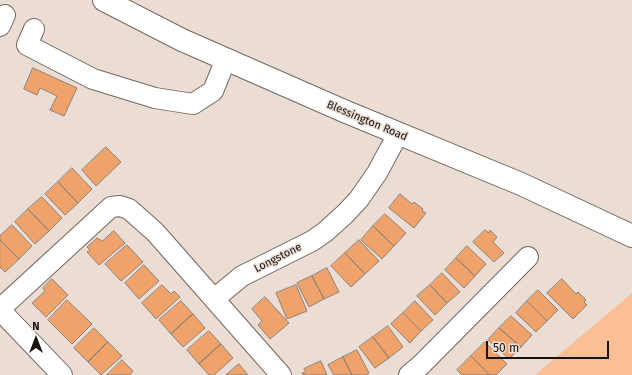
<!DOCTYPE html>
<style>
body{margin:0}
#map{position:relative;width:632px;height:375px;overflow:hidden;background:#ebddd3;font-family:"Fira Sans",sans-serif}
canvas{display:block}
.north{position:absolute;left:16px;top:319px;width:40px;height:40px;-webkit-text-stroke:3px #ebddd3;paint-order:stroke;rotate:0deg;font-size:11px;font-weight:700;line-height:16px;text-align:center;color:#17130f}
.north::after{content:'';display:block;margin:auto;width:14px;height:18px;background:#17130f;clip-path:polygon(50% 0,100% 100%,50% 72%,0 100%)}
.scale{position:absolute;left:486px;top:341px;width:123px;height:18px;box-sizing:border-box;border:2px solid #17130f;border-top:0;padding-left:5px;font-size:12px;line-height:14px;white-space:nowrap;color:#17130f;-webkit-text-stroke:3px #ebddd3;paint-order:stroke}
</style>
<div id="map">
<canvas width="632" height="375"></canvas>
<div class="north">N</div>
<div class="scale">50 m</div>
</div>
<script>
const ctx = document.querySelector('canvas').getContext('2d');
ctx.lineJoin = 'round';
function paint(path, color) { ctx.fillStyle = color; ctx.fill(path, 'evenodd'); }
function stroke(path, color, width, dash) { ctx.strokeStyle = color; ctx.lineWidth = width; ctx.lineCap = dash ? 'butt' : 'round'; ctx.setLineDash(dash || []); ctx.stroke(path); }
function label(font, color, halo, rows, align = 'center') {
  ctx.font = font + ' "Fira Sans",sans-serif'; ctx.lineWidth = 3; ctx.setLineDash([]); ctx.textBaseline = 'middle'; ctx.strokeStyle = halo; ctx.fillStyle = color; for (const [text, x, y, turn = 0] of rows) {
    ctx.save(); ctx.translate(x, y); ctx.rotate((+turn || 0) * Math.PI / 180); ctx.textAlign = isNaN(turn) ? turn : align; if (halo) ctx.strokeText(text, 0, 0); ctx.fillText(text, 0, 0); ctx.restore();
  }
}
paint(new Path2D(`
 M 632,293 L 632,375 L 535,375 Z`), '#fabf95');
const building = new Path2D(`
 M 33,68 L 77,88 L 64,116 L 50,110 L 57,96 L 40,88 L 37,95 L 24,89 Z
 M 106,147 L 121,162 L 96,186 L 82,170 Z
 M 72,168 L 92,189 L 78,203 L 58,182 Z
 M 58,182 L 78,203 L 65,215 L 45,194 Z
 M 400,194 L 412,204 L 414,202 L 423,209 L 422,211 L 426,213 L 414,228 L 389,208 Z
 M 42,197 L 62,218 L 49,231 L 28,209 Z
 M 28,209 L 49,231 L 35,244 L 15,222 Z
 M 385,214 L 406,233 L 394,246 L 373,226 Z
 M 12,225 L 32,246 L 19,259 L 0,240 L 0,236 Z
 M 373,226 L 394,246 L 382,259 L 361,240 Z
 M 485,230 L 489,233 L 490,230 L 497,237 L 493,242 L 504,253 L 494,262 L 473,242 Z
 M 114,231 L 125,243 L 99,265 L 87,252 L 90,250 L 87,247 L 97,238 L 102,241 Z
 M 0,240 L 19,259 L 5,272 L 0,267 Z
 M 359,240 L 379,261 L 365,274 L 345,253 Z
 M 127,245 L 143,262 L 121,281 L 105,264 Z
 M 467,246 L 486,264 L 475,276 L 456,258 Z
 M 345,253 L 365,274 L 351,287 L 331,266 Z
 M 456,258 L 475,276 L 464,288 L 445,270 Z
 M 144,265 L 159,281 L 139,299 L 125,283 Z
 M 327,268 L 339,292 L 324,299 L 312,276 Z
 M 442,273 L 460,292 L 447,303 L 430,285 Z
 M 312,276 L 324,299 L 309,307 L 297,283 Z
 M 52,279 L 68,295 L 46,317 L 32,303 L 45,291 L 43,288 Z
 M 562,279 L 576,294 L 578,292 L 586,300 L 584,302 L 587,305 L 573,319 L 547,293 Z
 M 162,285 L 171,294 L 174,291 L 180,297 L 156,319 L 142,303 Z
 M 296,285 L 307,311 L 287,319 L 276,293 Z
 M 430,285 L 447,303 L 435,315 L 417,296 Z
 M 538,290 L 558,310 L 547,321 L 527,301 Z
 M 265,297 L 289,323 L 270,339 L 258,325 L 262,321 L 252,309 Z
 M 67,300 L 92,324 L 72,344 L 48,320 Z
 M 181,301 L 193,314 L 171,334 L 159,320 Z
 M 415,301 L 433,320 L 421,331 L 403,313 Z
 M 527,301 L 547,321 L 536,332 L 516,313 Z
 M 403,313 L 421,331 L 410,343 L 391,324 Z
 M 193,314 L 205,328 L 183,347 L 171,334 Z
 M 511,316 L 532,335 L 521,347 L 499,328 Z
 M 388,326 L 403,347 L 389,358 L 373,337 Z
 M 94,328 L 108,342 L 88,362 L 74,348 Z
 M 499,328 L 521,347 L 509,359 L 488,340 Z
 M 209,331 L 221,344 L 199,364 L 187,350 Z
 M 373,337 L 389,358 L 375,368 L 359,347 Z
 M 108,342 L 122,356 L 101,375 L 88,362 Z
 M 485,342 L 507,364 L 496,375 L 490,375 L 471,356 Z
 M 221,344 L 233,358 L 214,375 L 209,375 L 199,364 Z
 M 357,350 L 369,373 L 366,375 L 352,375 L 343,357 Z
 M 471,356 L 490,375 L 462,375 L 457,370 Z
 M 343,357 L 352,375 L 334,375 L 328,365 Z
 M 122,360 L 133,371 L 130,375 L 107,375 Z
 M 321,361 L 327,375 L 303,375 L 302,373 L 306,372 L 304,369 Z
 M 239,364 L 248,375 L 226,375 Z`);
paint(building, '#efa36b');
stroke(building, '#8d8178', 1);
const street = new Path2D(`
 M 0,26 L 5,15
 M 34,29 L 27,45 L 93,79 L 155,98 L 193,104 L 213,91 L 226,59
 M 0,309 L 111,207 L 120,206 L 129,209 L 155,232 L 214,299
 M 0,310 L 62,375
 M 281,375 L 214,299 L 242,276 L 312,241 L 325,232 L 345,214 L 359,199 L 377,173 L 398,134
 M 409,375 L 421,365 L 528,257`);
const secondary = new Path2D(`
 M 104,0 L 182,40 L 344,111 L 521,184 L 632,236`);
stroke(street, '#73675e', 22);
stroke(secondary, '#73675e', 24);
stroke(street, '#fff', 20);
stroke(secondary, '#fff', 22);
label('11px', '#17130f', '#ebddd3', [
 ["Blessington Road",367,121,23],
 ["Longstone",278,258,-27]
]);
</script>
